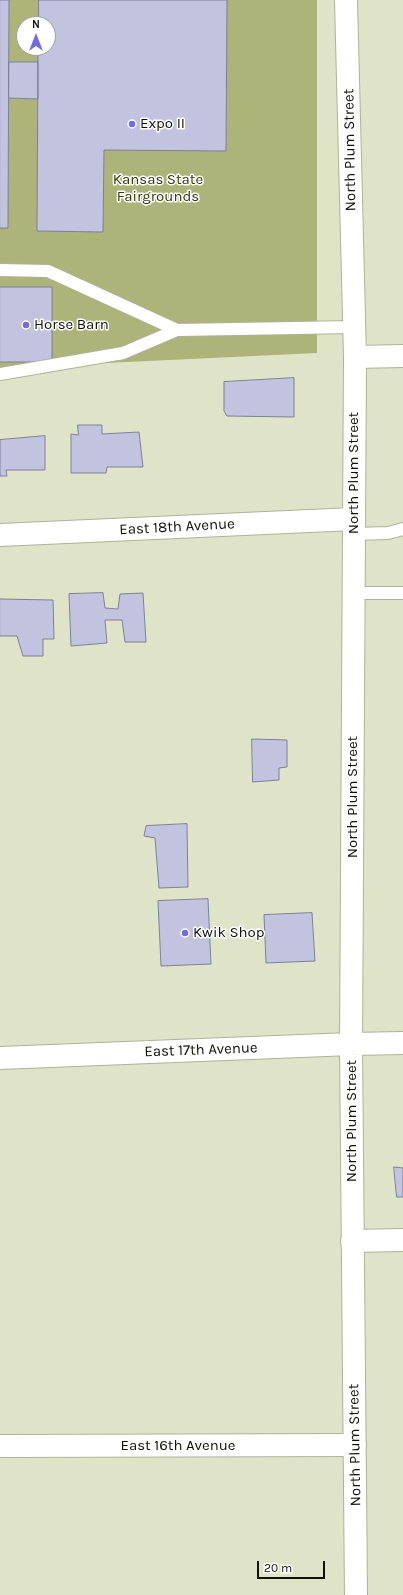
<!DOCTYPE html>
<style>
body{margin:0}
#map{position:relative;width:403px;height:1595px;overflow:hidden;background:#dfe3c7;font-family:Karla,sans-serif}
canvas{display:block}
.north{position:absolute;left:16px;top:16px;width:40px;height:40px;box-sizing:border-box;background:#fff;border:1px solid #9fa09c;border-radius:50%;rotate:0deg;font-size:11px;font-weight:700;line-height:16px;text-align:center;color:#0f1107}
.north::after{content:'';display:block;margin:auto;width:14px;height:18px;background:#736ae5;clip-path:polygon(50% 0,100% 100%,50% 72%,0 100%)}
.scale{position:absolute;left:257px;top:1561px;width:68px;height:18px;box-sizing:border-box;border:2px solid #0f1107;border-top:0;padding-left:5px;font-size:12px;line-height:14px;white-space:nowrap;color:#0f1107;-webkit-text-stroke:3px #fff;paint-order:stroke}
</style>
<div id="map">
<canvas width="403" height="1595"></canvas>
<div class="north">N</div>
<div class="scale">20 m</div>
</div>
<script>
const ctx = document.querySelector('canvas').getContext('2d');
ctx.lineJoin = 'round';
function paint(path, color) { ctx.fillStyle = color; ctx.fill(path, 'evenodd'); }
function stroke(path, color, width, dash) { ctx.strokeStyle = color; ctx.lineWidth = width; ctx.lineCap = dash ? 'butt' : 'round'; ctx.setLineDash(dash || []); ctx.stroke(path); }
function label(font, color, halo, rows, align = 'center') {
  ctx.font = font + ' Karla,sans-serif'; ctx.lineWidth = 3; ctx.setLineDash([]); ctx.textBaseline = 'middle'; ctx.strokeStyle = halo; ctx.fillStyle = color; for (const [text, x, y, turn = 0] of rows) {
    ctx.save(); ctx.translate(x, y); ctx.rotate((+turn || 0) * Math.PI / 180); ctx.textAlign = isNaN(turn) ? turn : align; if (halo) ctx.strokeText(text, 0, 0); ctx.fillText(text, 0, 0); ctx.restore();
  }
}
paint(new Path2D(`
 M 0,0 L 317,0 L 317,353 L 0,368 ZM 24,24 L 48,24 L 48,48 L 24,48 Z`), '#acb479');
const building = new Path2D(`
 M 0,0 L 9,0 L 8,228 L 0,228 Z
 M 39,0 L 227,0 L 226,151 L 104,150 L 103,232 L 37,231 L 38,48 L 48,48 L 48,24 L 39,24 Z
 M 9,62 L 38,62 L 38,99 L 9,98 Z
 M 0,287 L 52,287 L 52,362 L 0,362 Z
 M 294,378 L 294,417 L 227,416 L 224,411 L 224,382 Z
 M 78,425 L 102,425 L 102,434 L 139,432 L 143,467 L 107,467 L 106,473 L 71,473 L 71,434 L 78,435 Z
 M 45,436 L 45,470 L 6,470 L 7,476 L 0,476 L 0,440 Z
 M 103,593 L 105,608 L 118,609 L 120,594 L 143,593 L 146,642 L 125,642 L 122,620 L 105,620 L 107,643 L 71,646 L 69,594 Z
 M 0,599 L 53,600 L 54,639 L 43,639 L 43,656 L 23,656 L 17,636 L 0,636 Z
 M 252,739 L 287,740 L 287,767 L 279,768 L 279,780 L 253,782 Z
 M 187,824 L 188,887 L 159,888 L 155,838 L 144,836 L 146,826 Z
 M 208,899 L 211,964 L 161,966 L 158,901 Z
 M 312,913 L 315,961 L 266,963 L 264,915 Z
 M 394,1167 L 403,1168 L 403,1197 L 397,1197 Z`);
paint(building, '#c2c3de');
stroke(building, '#7e8099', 1);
const lane = new Path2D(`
 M 0,270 L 48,271 L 177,330
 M 0,374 L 123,353 L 177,330 L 354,327
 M 354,534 L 388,533 L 403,529
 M 354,593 L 403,593`);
const street = new Path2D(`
 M 355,357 L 403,356
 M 0,535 L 354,519
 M 352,1241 L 403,1240
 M 0,1446 L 355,1445`);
const secondary = new Path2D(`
 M 346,0 L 355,357 L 351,1044 L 356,1595
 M 0,1058 L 351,1044 L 403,1043`);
stroke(lane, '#afb398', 14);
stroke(street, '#afb398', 24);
stroke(secondary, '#afb398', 24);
stroke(lane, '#fff', 12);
stroke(street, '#fff', 22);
stroke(secondary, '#fff', 22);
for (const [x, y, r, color] of [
 [132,124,4,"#736ae5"],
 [26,325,4,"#736ae5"],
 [185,933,4,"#736ae5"]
]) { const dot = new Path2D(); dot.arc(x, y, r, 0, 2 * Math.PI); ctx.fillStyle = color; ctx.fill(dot); stroke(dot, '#fff', 1.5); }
label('15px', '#0f1107', '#fff', [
 ["Expo II",140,124],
 ["Horse Barn",34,325],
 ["Kwik Shop",193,933]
], 'left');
label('15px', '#0f1107', '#fff', [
 ["North Plum Street",350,150,-91],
 ["North Plum Street",354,473,-90],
 ["East 18th Avenue",177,527,-3],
 ["North Plum Street",353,797,-90],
 ["East 17th Avenue",201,1050,-2],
 ["North Plum Street",352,1121,-90],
 ["North Plum Street",355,1445,-91],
 ["East 16th Avenue",178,1446]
]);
label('15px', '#353909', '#fff', [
 ["Kansas State",158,180],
 ["Fairgrounds",158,197]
]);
</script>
